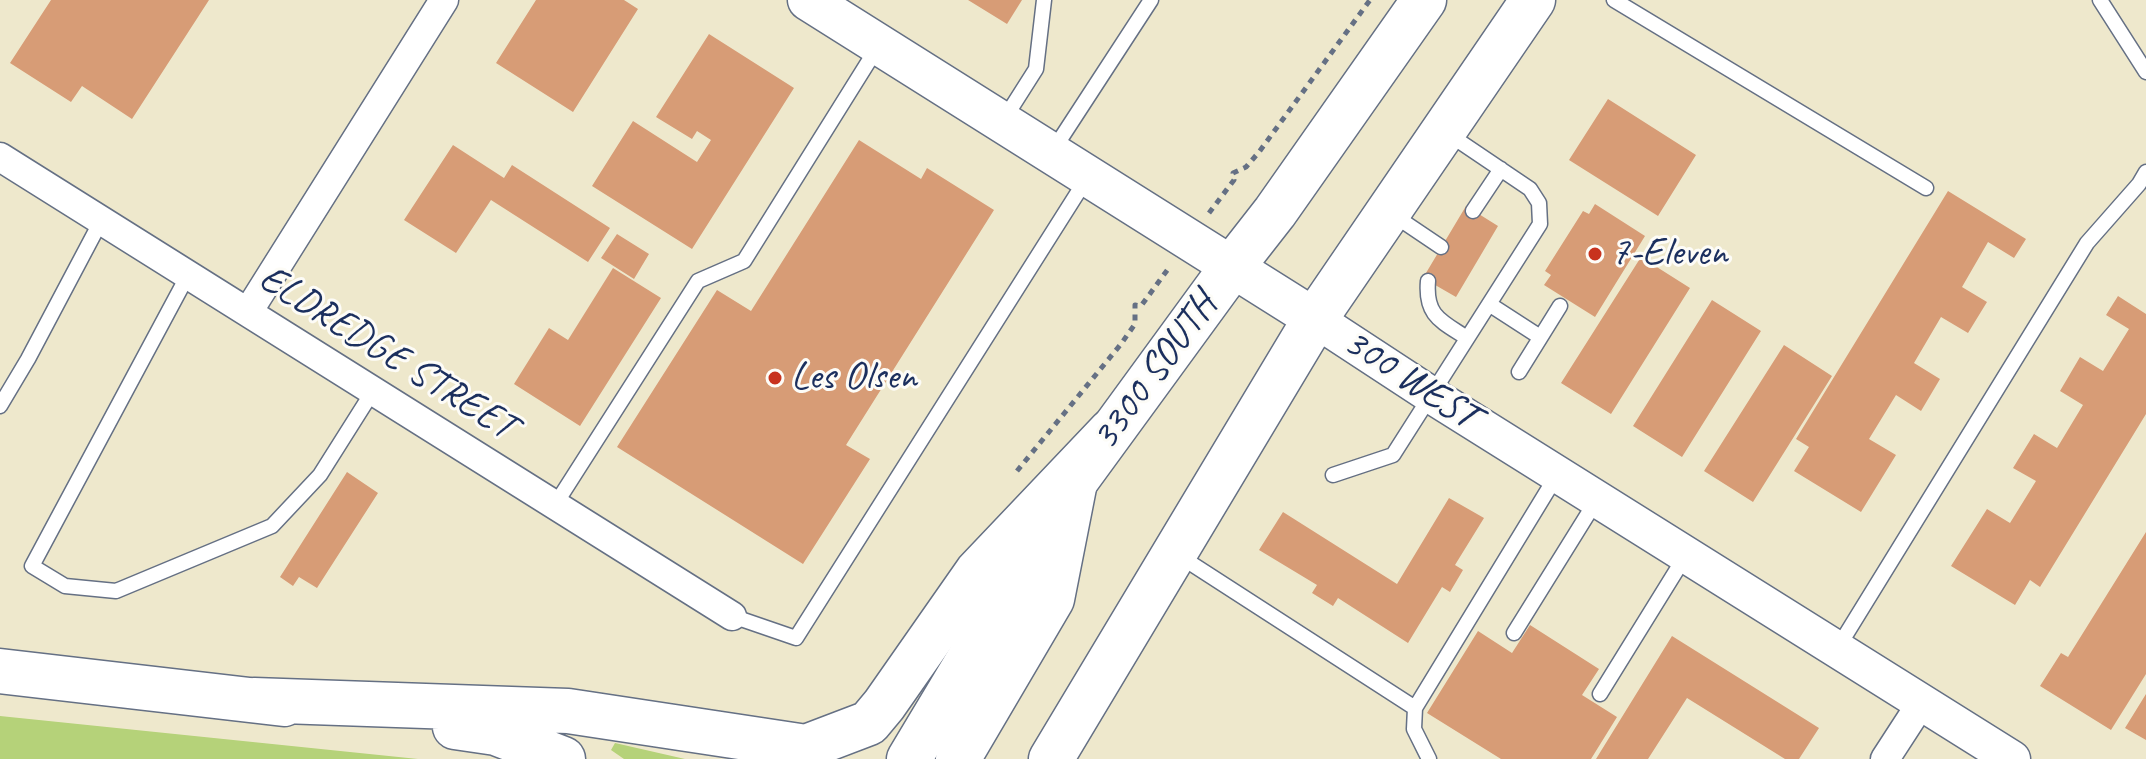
<!DOCTYPE html>
<style>
body{margin:0}
canvas{display:block;background:#eee8cc}
</style>
<canvas width="2146" height="759"></canvas>
<script>
const ctx = document.querySelector('canvas').getContext('2d');
ctx.lineJoin = 'round';
function paint(path, color) { ctx.fillStyle = color; ctx.fill(path, 'evenodd'); }
function stroke(path, color, width, dash) { ctx.strokeStyle = color; ctx.lineWidth = width; ctx.lineCap = dash ? 'butt' : 'round'; ctx.setLineDash(dash || []); ctx.stroke(path); }
function label(font, color, halo, rows, align = 'center') {
  ctx.font = font + ' Caveat,sans-serif'; ctx.lineWidth = 6; ctx.setLineDash([]); ctx.textBaseline = 'middle'; ctx.strokeStyle = halo; ctx.fillStyle = color; for (const [text, x, y, turn = 0] of rows) {
    ctx.save(); ctx.translate(x, y); ctx.rotate((+turn || 0) * Math.PI / 180); ctx.textAlign = isNaN(turn) ? turn : align; if (halo) ctx.strokeText(text, 0, 0); ctx.fillText(text, 0, 0); ctx.restore();
  }
}
paint(new Path2D(`
 M 0,716 L 418,759 L 0,759 Z
 M 615,743 L 685,759 L 624,759 L 611,750 Z`), '#b5d279');
paint(new Path2D(`
 M 51,0 L 209,0 L 132,119 L 82,86 L 71,102 L 10,63 Z
 M 536,0 L 624,0 L 638,9 L 573,112 L 496,63 Z
 M 968,0 L 1022,0 L 1007,24 Z
 M 709,34 L 794,88 L 692,249 L 592,186 L 633,121 L 697,162 L 711,140 L 697,131 L 692,139 L 656,117 Z
 M 1608,99 L 1696,155 L 1658,216 L 1569,160 Z
 M 859,140 L 921,179 L 927,168 L 994,210 L 846,445 L 870,459 L 803,564 L 617,447 L 717,290 L 751,311 Z
 M 453,145 L 504,178 L 512,165 L 610,228 L 588,262 L 491,200 L 456,253 L 404,220 Z
 M 1948,191 L 2026,239 L 2014,258 L 1988,242 L 1962,287 L 1987,302 L 1968,333 L 1941,317 L 1914,363 L 1940,379 L 1921,411 L 1896,395 L 1869,439 L 1896,455 L 1861,512 L 1794,471 L 1809,447 L 1796,439 Z
 M 1595,204 L 1645,236 L 1595,317 L 1544,285 L 1551,275 L 1545,271 L 1583,211 L 1589,214 Z
 M 1466,206 L 1498,226 L 1456,297 L 1423,278 Z
 M 617,234 L 649,254 L 634,279 L 601,258 Z
 M 1641,257 L 1690,288 L 1611,414 L 1561,383 Z
 M 613,268 L 661,298 L 580,426 L 514,384 L 549,328 L 568,340 Z
 M 2118,296 L 2146,314 L 2146,414 L 2040,587 L 2030,580 L 2015,605 L 1951,566 L 1987,509 L 2010,523 L 2036,481 L 2013,468 L 2034,434 L 2057,448 L 2083,405 L 2060,391 L 2080,357 L 2103,371 L 2129,329 L 2106,315 Z
 M 1712,300 L 1761,331 L 1682,457 L 1633,426 Z
 M 1784,345 L 1832,376 L 1753,502 L 1704,471 Z
 M 347,472 L 378,493 L 317,588 L 299,577 L 293,586 L 280,577 Z
 M 1449,498 L 1484,518 L 1455,565 L 1463,570 L 1450,592 L 1442,587 L 1408,643 L 1338,598 L 1333,606 L 1312,593 L 1317,585 L 1259,550 L 1283,512 L 1397,584 Z
 M 2146,532 L 2146,674 L 2111,730 L 2040,686 L 2061,653 L 2068,657 Z
 M 1530,625 L 1599,669 L 1582,695 L 1617,717 L 1591,759 L 1501,759 L 1427,713 L 1478,631 L 1512,653 Z
 M 1672,636 L 1819,728 L 1799,759 L 1785,759 L 1687,698 L 1648,759 L 1596,759 Z
 M 2146,694 L 2146,740 L 2125,728 Z`), '#d79c76');
const service = new Path2D(`
 M 1614,0 L 1926,188
 M 2100,0 L 2146,72
 M 1003,121 L 1036,69 L 1044,0
 M 1052,152 L 1151,0
 M 1473,211 L 1501,169
 M 1392,214 L 1441,247
 M 188,275 L 32,566 L 65,586 L 116,591 L 272,526 L 320,475 L 373,391
 M 1428,281 C 1425,316 1441,321 1467,338
 M 1489,304 L 1540,337
 M 1519,372 L 1560,306
 M 0,406 L 28,359 L 101,221
 M 1333,475 L 1393,455 L 1540,224 L 1539,203 L 1530,189 L 1447,133
 M 555,505 L 698,281 L 744,261 L 877,48
 M 1178,555 L 1415,708 L 1557,475
 M 732,616 L 796,638 L 1087,178
 M 1514,633 L 1596,501
 M 1837,649 L 2087,243 L 2139,184 L 2146,172
 M 1600,694 L 1686,555
 M 1415,708 L 1414,729 L 1429,759`);
const minor = new Path2D(`
 M 0,157 L 732,616
 M 248,312 L 444,0
 M 1885,759 L 1922,702`);
const tertiary = new Path2D(`
 M 1315,319 L 1431,395 L 2012,759`);
const secondary = new Path2D(`
 M 808,0 L 1315,319`);
const primary = new Path2D(`
 M 909,759 L 1075,482 L 1232,267 L 1275,212 L 1424,0
 M 1051,759 L 1315,319 L 1533,0`);
const motorway = new Path2D(`
 M 0,671 L 284,704
 M 254,700 L 568,711 L 806,747 L 869,723 L 884,705 L 977,572 L 1111,431
 M 455,727 L 496,733 L 563,759
 M 958,759 L 1052,599 L 1075,482`);
stroke(service, '#657084', 17);
stroke(minor, '#657084', 31);
stroke(tertiary, '#657084', 39);
stroke(secondary, '#657084', 43);
stroke(primary, '#657084', 47);
stroke(motorway, '#657084', 47);
stroke(new Path2D(`
 M 1209,213 L 1234,180 L 1233,173 L 1246,167 L 1259,152 L 1370,0
 M 1017,471 L 1121,344 L 1135,324 L 1135,305 L 1141,306 L 1168,269`), '#657084', 5, [6, 6]);
stroke(service, '#fff', 14);
stroke(minor, '#fff', 28);
stroke(tertiary, '#fff', 36);
stroke(secondary, '#fff', 40);
stroke(primary, '#fff', 44);
stroke(motorway, '#fff', 44);
for (const [x, y, r, color] of [
 [1595,254,8,"#c8321e"],
 [775,378,8,"#c8321e"]
]) { const dot = new Path2D(); dot.arc(x, y, r, 0, 2 * Math.PI); ctx.fillStyle = color; ctx.fill(dot); stroke(dot, '#fdfcf7', 3); }
label('40px', '#1b2f5e', '#fdfcf7', [
 ["7-Eleven",1611,254],
 ["Les Olsen",791,378]
], 'left');
label('40px', '#1b2f5e', '#fdfcf7', [
 ["ELDREDGE STREET",387,353,32],
 ["3300 SOUTH",1155,372,-54],
 ["300 WEST",1410,380,33]
]);
</script>
